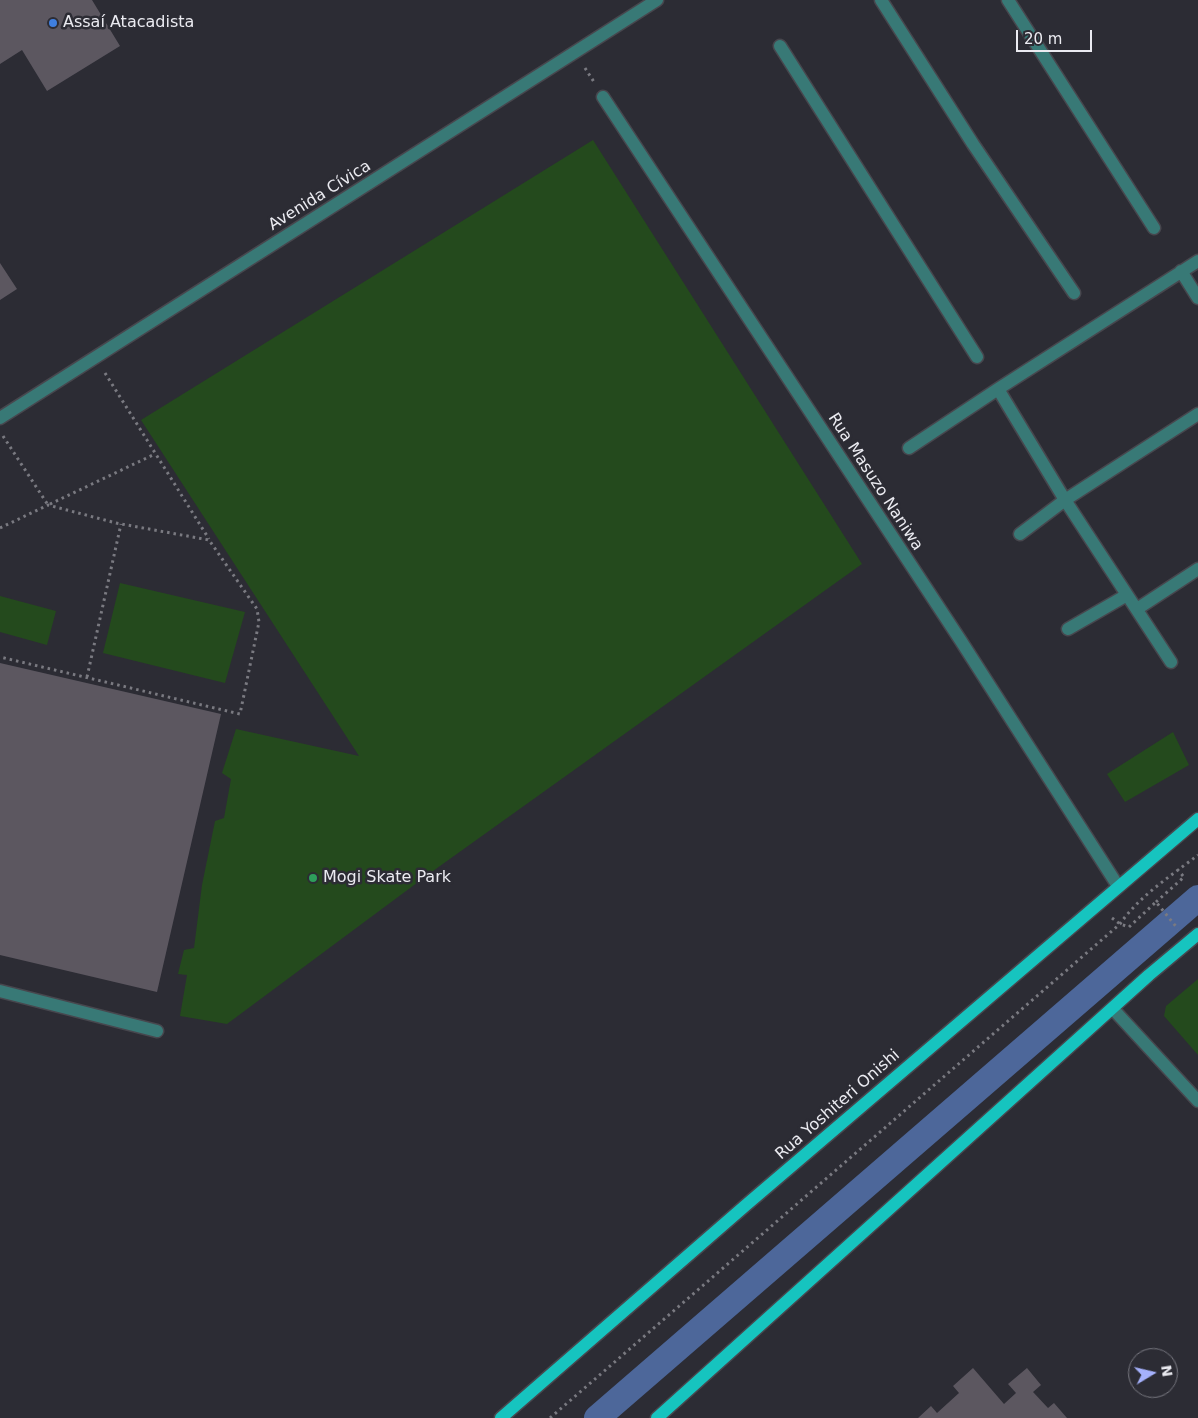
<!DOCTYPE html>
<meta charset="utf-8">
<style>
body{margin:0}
#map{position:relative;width:1198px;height:1418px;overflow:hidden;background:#2c2c34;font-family:"DejaVu Sans",sans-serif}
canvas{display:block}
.north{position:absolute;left:1128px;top:1348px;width:50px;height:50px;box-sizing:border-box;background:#2c2c34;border:1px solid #787880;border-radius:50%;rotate:81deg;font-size:14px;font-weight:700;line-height:20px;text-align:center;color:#ebebf1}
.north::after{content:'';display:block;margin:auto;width:18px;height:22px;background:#a5b1fc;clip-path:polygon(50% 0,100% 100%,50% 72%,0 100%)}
.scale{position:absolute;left:1016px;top:30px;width:76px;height:22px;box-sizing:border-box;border:2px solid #ebebf1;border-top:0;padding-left:6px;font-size:15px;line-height:18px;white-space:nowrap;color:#ebebf1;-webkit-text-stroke:4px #2c2c34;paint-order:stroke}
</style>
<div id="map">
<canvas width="1198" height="1418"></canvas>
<div class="north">N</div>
<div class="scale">20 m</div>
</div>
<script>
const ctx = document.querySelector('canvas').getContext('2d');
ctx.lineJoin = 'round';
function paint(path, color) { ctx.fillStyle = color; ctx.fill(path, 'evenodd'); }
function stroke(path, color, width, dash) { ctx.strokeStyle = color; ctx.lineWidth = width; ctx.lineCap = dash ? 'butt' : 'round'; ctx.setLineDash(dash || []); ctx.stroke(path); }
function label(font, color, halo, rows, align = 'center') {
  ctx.font = font + ' "DejaVu Sans",sans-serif'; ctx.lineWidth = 5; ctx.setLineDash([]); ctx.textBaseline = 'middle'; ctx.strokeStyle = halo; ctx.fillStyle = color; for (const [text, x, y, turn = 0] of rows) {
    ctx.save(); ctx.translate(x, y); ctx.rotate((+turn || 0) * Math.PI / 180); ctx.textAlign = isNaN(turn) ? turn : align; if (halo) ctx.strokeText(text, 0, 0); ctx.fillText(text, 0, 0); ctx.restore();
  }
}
paint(new Path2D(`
 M 593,140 L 862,564 L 433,871 L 227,1024 L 180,1016 L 187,975 L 178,974 L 184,950 L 194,948 L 202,885 L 215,821 L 224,818 L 231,779 L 222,773 L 236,729 L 359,756 L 141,420 Z
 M 120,583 L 245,612 L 225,683 L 103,653 Z
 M 0,596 L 56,611 L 47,645 L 0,632 Z
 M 1173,732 L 1189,765 L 1125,802 L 1107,774 Z
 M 1198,979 L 1198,1055 L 1164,1016 L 1166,1006 Z`), '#244a1d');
stroke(new Path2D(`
 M 597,1418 L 1198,898`), '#4d679a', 26);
paint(new Path2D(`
 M 0,0 L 92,0 L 120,46 L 47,91 L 22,50 L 0,64 Z
 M 0,263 L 17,289 L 0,300 Z
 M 0,663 L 221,714 L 157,992 L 0,955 Z
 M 973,1368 L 1004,1404 L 1016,1393 L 1008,1384 L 1027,1368 L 1041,1385 L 1033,1392 L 1048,1408 L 1054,1403 L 1067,1418 L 918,1418 L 931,1406 L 937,1413 L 959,1393 L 953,1386 Z`), '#5c5760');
const minor = new Path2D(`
 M 881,0 L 973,144 L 1074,293
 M 1008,0 L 1154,228
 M 780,46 L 977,357
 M 603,97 L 961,641 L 1118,886
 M 1181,271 L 1198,298
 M 998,389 L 1065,500 L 1171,662
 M 0,418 L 657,0
 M 909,448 L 998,389 L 1198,261
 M 1020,534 L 1065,500 L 1198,414
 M 1137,609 L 1198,569
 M 1068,629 L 1127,595
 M 0,991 L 157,1031
 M 1113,1009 L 1198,1101`);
const major = new Path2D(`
 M 501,1418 L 746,1205 L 1198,819
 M 657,1418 L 1149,975 L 1198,934`);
stroke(minor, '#47474e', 15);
stroke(major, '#47474e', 15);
stroke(new Path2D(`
 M 585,68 L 594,82
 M 105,373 L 209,539
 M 3,436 L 48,505 L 155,454
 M 0,528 L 48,505 L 116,523 L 209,540 L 257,609 L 259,622 L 240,714 L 0,657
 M 87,677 L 121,524
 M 1156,902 L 1184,877 L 1177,869
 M 1112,918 L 1120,924 L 1129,927 L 1156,902 L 1178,929
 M 550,1418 L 1120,924 C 1138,897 1172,875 1198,855`), '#7a7a81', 3, [2.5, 4]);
stroke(minor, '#387976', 12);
stroke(major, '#16c4bf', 12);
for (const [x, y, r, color] of [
 [53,23,5,"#3f7fe0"],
 [313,878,5,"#2e9e5b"]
]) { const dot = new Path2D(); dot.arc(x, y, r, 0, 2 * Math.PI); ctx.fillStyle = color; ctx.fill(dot); stroke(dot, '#2c2c34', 2); }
label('16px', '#ebebf1', '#2c2c34', [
 ["Assaí Atacadista",63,23],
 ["Mogi Skate Park",323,878]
], 'left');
label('16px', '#ebebf1', '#2c2c34', [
 ["Avenida Cívica",320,196,-32],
 ["Rua Masuzo Naniwa",875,482,57],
 ["Rua Yoshiteri Onishi",838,1105,-41]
]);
</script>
